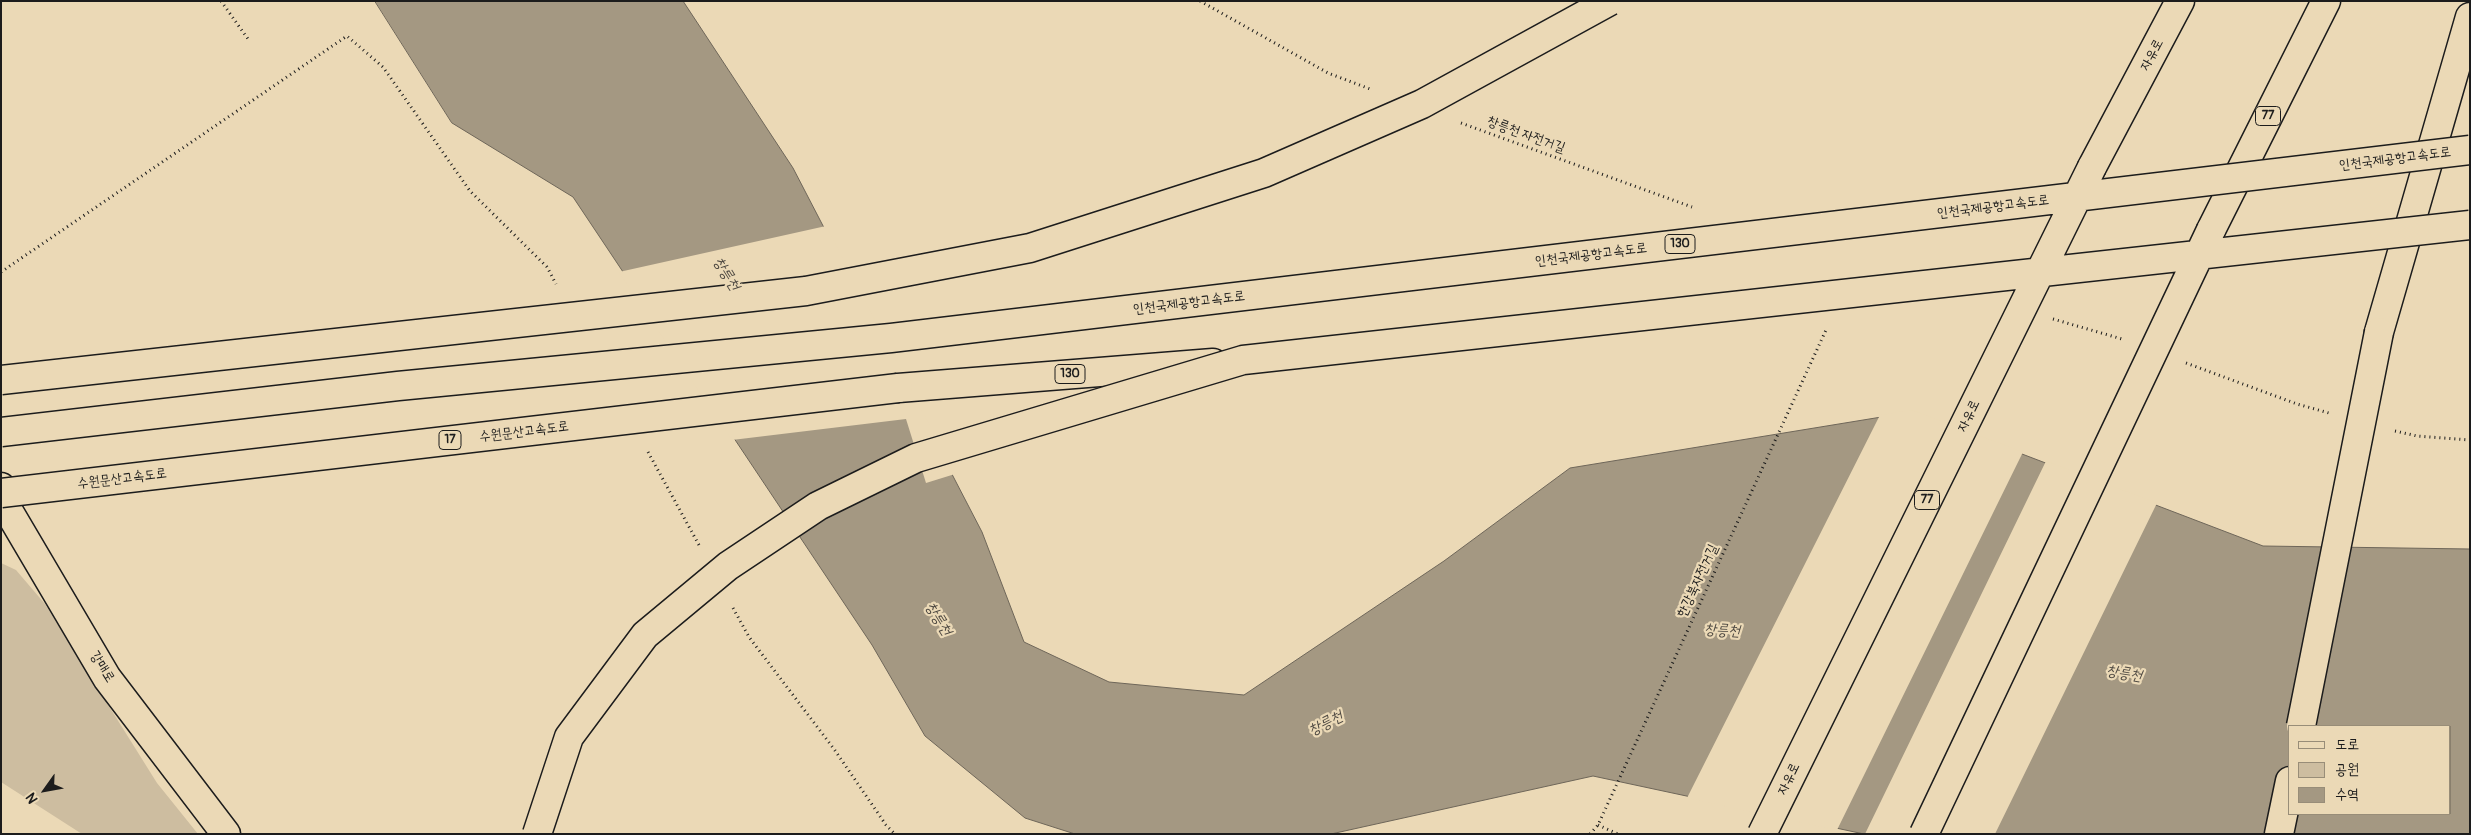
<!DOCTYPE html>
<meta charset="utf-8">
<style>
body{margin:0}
#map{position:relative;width:2471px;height:835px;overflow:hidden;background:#ebd9b6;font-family:Pangolin,"Poor Story",sans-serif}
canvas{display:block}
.frame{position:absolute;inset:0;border:2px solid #1c1c1c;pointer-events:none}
.legend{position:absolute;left:2288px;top:725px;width:162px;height:90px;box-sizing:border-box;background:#ebd9b6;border:1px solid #988d78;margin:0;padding:6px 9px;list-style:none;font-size:15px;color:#1c1c1c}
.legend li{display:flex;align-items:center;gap:10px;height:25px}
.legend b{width:25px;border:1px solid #988d78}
.north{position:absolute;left:20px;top:765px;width:50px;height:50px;-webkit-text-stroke:4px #ebd9b6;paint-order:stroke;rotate:238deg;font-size:14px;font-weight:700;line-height:20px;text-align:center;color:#1c1c1c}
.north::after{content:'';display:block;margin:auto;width:18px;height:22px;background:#1c1c1c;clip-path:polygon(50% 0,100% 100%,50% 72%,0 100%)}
</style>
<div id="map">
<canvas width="2471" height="835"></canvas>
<div class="frame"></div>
<ul class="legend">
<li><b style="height:6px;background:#ebd9b6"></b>도로</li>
<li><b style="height:14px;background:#cdbda0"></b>공원</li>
<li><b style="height:14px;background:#a49882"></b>수역</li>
</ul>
<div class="north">N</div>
</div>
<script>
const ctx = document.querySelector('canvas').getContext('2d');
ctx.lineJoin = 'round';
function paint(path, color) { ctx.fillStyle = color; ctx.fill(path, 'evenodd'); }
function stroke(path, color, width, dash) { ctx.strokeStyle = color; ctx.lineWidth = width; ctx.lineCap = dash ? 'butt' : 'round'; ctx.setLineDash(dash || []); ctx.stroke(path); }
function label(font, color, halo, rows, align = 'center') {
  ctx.font = font + ' Pangolin,"Poor Story",sans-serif'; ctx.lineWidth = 4.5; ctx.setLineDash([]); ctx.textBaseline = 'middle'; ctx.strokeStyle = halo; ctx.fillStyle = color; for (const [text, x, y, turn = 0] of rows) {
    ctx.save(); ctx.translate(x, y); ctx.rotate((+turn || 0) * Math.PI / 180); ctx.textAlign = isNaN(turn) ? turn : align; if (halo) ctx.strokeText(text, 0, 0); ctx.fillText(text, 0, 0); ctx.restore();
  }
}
paint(new Path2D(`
 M 1,563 L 16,570 L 45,604 L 157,783 L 198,834 L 82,834 L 1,782 Z`), '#cdbda0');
const water = new Path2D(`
 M 375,1 L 683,1 L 793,168 L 982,532 L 1024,642 L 1109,682 L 1244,695 L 1444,561 L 1570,468 L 1912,412 L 2263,546 L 2470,549 L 2470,834 L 1864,834 L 1593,776 L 1331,834 L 1075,834 L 1025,818 L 925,736 L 872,645 L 573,197 L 452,123 ZM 2290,726 L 2450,726 L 2450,814 L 2290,814 Z`);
paint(water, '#a49882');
stroke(water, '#6e6659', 1);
paint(new Path2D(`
 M 826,226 L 955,474 L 926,483 L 906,419 L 732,440 L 619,272 Z
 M 1912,410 L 2023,452 L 1837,830 L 1687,798 L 1880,415 Z
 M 2046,461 L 2157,503 L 1995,834 L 1865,834 Z`), '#ebd9b6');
const street = new Path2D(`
 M 1,487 L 8,510 L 107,678 L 226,834`);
const highway = new Path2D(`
 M 2092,167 L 2180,1
 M 2211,230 L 2326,1
 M 2379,332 L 2470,17
 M 898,388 L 1213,363
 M 2279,834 L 2290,781`);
stroke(street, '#1c1c1c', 31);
stroke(highway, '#1c1c1c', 31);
stroke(new Path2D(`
 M 221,1 L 248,39
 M 1200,1 L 1328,73 L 1370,89
 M 1461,123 L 1692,207
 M 1,272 L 347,36 L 383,67 L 470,191 L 547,267 L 556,284
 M 2053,319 L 2122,339
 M 2186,363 L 2297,404 L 2329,413
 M 2395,431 L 2417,436 L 2470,440
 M 648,452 L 699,545
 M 733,608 L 749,637 L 834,749 L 886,825 L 895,834
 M 1598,825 L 1618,834
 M 1590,834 L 1598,825 L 1826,330`), '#1c1c1c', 3, [1, 4]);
stroke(street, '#ebd9b6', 28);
stroke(highway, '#ebd9b6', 28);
const highwayBridge = new Path2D(`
 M 1,380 L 806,291 L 1030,248 L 1264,173 L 1422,104 L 1610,1
 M 1,432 L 398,386 L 891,338 L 2470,150
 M 1,493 L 898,388
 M 2301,726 L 2379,332
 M 537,834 L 569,737 L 645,635 L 728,566 L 818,506 L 916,458 L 1243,360 L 2470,225
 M 1762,834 L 2092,167
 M 1924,834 L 2211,230`);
stroke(highwayBridge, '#1c1c1c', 31, []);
stroke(highwayBridge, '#ebd9b6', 28);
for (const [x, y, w] of [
 [2268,116,25],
 [1680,244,30],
 [1070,374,30],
 [450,440,22],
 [1927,500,25]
]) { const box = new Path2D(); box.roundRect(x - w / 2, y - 9.5, w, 19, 4); ctx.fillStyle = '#ebd9b6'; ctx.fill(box); stroke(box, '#1c1c1c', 1); }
label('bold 12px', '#1c1c1c', null, [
 ["77",2268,116],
 ["130",1680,244],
 ["130",1070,374],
 ["17",450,440],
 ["77",1927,500]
]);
label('14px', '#1c1c1c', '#ebd9b6', [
 ["자유로",2152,55,-62],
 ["창릉천 자전거길",1526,135,20],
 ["인천국제공항고속도로",2395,159,-7],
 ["인천국제공항고속도로",1993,207,-7],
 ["인천국제공항고속도로",1591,255,-7],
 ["인천국제공항고속도로",1189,303,-7],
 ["자유로",1969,416,-64],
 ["수원문산고속도로",524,432,-7],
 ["수원문산고속도로",122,479,-7],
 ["한강북자전거길",1698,581,-65],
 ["강매로",102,667,58],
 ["자유로",1789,779,-64]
]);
label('italic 15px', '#4c4740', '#ebd9b6', [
 ["창릉천",726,274,58],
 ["창릉천",938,619,58],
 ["창릉천",1722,631,3],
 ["창릉천",2124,674,9],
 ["창릉천",1326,724,-27]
]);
</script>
